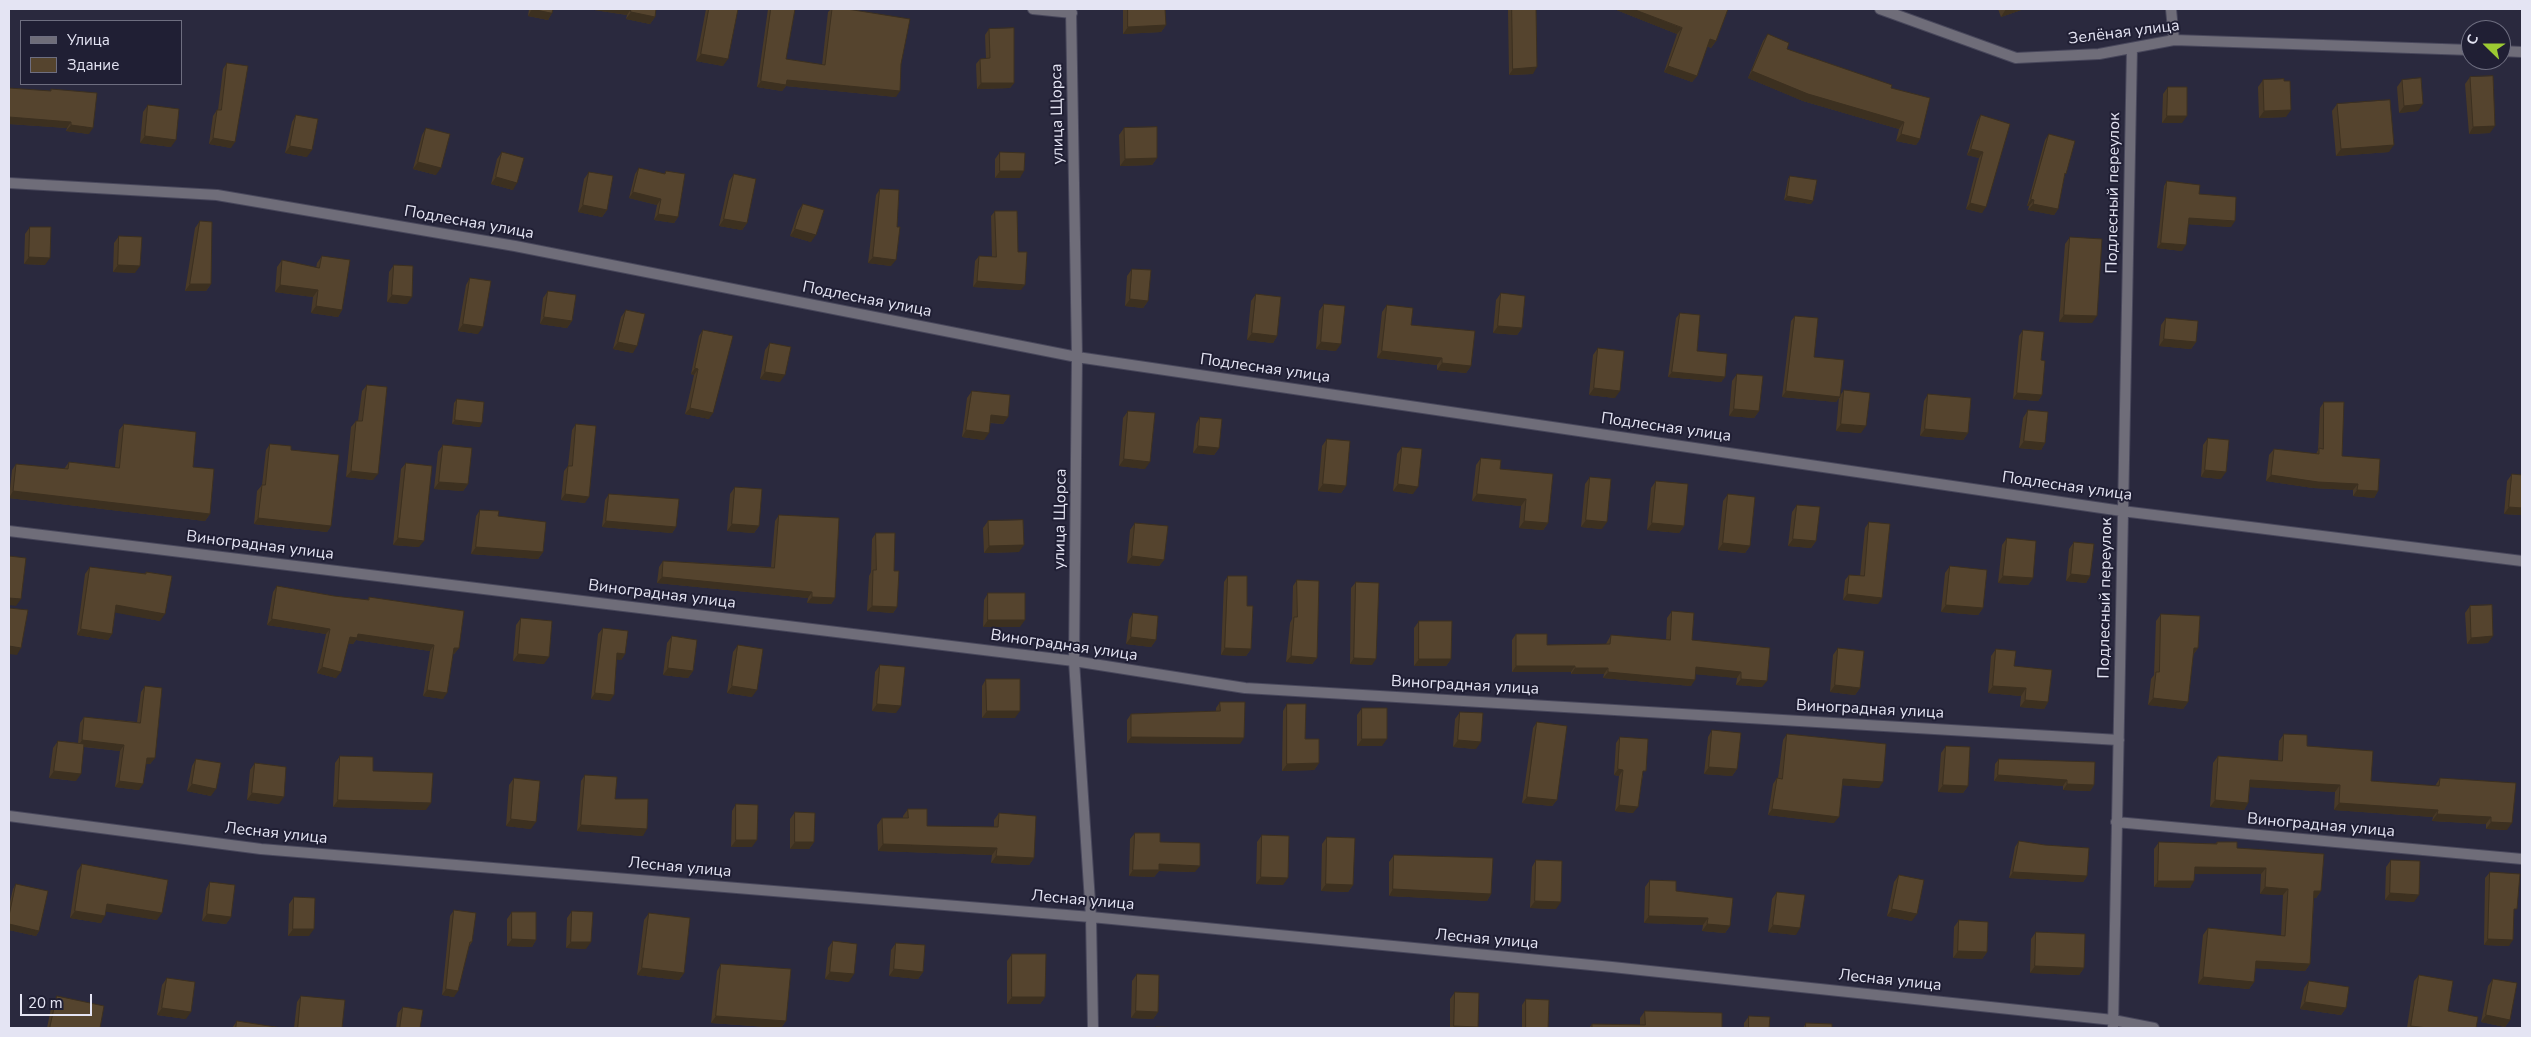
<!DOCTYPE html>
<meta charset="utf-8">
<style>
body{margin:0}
#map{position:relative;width:2531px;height:1037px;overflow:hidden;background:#2a293e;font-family:"Nunito Sans",sans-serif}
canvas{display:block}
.frame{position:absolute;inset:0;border:10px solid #e4e4f3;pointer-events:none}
.legend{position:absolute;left:20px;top:20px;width:162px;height:65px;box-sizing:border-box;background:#201f34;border:1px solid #6e6e80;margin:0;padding:6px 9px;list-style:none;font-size:15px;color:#e4e4f3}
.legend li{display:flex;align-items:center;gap:10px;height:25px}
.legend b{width:25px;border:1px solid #6e6e80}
.north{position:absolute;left:2461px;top:20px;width:50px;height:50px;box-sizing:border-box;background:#201f34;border:1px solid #6e6e80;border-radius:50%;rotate:292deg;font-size:14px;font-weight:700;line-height:20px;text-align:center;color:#e4e4f3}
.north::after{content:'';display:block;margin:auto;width:18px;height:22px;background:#9cca32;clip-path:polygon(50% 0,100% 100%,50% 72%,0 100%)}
.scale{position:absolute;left:20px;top:994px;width:72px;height:22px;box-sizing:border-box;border:2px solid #e4e4f3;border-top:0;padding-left:6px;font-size:15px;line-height:18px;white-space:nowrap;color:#e4e4f3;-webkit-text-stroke:4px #201f34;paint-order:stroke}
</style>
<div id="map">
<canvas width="2531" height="1037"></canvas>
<div class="frame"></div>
<ul class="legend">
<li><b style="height:6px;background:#6f6d79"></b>Улица</li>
<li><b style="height:14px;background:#55442e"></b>Здание</li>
</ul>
<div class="north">С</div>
<div class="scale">20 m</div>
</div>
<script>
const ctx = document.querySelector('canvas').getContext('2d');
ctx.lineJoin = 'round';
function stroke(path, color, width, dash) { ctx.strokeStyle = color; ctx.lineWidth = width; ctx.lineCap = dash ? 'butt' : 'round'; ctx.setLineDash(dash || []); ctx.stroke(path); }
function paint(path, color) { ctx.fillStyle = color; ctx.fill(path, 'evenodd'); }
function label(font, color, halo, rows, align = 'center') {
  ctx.font = font + ' "Nunito Sans",sans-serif'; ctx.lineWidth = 4; ctx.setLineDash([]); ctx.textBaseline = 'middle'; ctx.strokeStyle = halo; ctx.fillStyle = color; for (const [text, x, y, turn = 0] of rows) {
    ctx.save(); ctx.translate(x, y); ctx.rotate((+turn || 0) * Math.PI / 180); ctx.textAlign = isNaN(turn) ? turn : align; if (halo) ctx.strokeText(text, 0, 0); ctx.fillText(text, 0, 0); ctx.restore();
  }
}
const minor = new Path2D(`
 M 1033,9 L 1072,13
 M 1071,9 L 1077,357 L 1074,661 L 1091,917 L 1093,1028
 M 1880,9 L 2016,58 L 2099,54 L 2174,40 L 2471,50
 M 2171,9 L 2174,40
 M 2501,51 L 2522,52
 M 9,183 L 217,195 L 515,246 L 1077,357 L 2122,511 L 2522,561
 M 9,531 L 1074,661 L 1245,688 L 2119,740
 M 9,816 L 261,849 L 1091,917 L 1612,967 L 2113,1020 L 2154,1028
 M 2116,822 L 2522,859
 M 2113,1028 L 2132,48`);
stroke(minor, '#48475b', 12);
stroke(minor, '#6f6d79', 10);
paint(new Path2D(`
 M 529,9 L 553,9 L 552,13 L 548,20 L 528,16 Z
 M 588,9 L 656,9 L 655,17 L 650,24 L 626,19 L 627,15 Z
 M 706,9 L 738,9 L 723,66 L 696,61 Z
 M 768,9 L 795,9 L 786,59 L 822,65 L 828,12 L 831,9 L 847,9 L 896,97 L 786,86 L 782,91 L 757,87 Z
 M 1123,9 L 1165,9 L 1166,25 L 1161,32 L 1123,34 Z
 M 1509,9 L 1512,9 L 1533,74 L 1509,75 L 1508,10 Z
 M 1614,9 L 1728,9 L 1716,41 L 1711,48 L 1707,46 L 1697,76 L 1692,82 L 1664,72 L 1677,34 Z
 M 1998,9 L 2024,9 L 2001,17 Z
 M 989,29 L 1014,83 L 1010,88 L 977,89 L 976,64 L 980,59 L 986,59 L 985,35 Z
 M 1768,34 L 1787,49 L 1891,88 L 1920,139 L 1916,145 L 1896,141 L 1899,129 L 1803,101 L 1748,78 L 1763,41 Z
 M 227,63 L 231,148 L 209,144 L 213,116 L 217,110 L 218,110 L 223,69 Z
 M 2470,77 L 2490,133 L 2469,134 L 2465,84 Z
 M 2263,80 L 2284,81 L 2286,117 L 2259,118 L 2258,87 Z
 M 2402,80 L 2418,111 L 2399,113 L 2397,87 Z
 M 2168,87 L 2182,123 L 2162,123 L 2163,94 Z
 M 9,88 L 50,91 L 51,89 L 89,134 L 66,131 L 67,128 L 9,124 Z
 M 2337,104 L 2389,152 L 2336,156 L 2332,111 Z
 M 148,105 L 171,147 L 140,143 L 143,112 Z
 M 296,115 L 307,157 L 285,153 L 292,122 Z
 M 1981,115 L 2010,124 L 1982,213 L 1966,209 L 1979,158 L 1967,155 L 1977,121 Z
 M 426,128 L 436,175 L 413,169 L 422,135 Z
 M 1124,128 L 1157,158 L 1152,165 L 1120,166 L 1119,135 Z
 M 2049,134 L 2064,178 L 2058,209 L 2054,215 L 2028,210 L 2029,206 L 2027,206 L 2045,140 Z
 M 502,152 L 513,190 L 491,184 L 497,159 Z
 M 1000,152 L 1020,178 L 995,178 L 995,159 Z
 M 639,168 L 664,174 L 666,171 L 678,217 L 674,223 L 654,220 L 657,205 L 629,198 L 635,174 Z
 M 589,172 L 607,210 L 602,217 L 578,212 L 584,179 Z
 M 734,174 L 747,223 L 742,230 L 719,226 L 729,181 Z
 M 1790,176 L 1811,204 L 1784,200 L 1788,179 Z
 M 2167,181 L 2199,194 L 2231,227 L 2188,224 L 2182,251 L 2157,248 L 2164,186 Z
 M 880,189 L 891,266 L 868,263 L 876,195 Z
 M 803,204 L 811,242 L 790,236 L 798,211 Z
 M 995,211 L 1018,252 L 1021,290 L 973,287 L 975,261 L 979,256 L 992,257 L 991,216 Z
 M 200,221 L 211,284 L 206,291 L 185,291 L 195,228 Z
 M 30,227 L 45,265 L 24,264 L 25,234 Z
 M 119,236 L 135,273 L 113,272 L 114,243 Z
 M 2070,237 L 2092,323 L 2059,322 L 2065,244 Z
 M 322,256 L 342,310 L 338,317 L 311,313 L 313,297 L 275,292 L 277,267 L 282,260 L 316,268 L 317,263 Z
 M 394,265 L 407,304 L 387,302 L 389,272 Z
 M 1132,269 L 1148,301 L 1143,308 L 1125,306 L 1127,276 Z
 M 470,278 L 478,334 L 458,331 L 466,285 Z
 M 548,291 L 572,321 L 567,328 L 540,324 L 543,298 Z
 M 1501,293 L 1522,328 L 1517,335 L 1493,333 L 1496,300 Z
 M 1256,294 L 1277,336 L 1273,343 L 1247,340 L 1251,301 Z
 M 1324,304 L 1336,351 L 1316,349 L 1319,311 Z
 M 1387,305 L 1411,325 L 1471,366 L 1466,373 L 1437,370 L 1437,365 L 1377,358 L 1382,312 Z
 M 626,310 L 633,353 L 613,349 L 621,317 Z
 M 1680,313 L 1697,351 L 1725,377 L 1721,382 L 1668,377 L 1676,318 Z
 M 1795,316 L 1814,357 L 1840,397 L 1836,402 L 1782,397 L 1791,321 Z
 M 2166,318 L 2196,342 L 2191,349 L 2159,346 L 2161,325 Z
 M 703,330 L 709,419 L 685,414 L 694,375 L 691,374 L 699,336 Z
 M 2023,330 L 2041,360 L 2042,395 L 2038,401 L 2013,399 L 2019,336 Z
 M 770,343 L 780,382 L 760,379 L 765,350 Z
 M 1598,348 L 1615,398 L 1589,395 L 1593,355 Z
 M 1737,374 L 1759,411 L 1754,418 L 1729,416 L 1732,381 Z
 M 367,385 L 373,480 L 346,477 L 351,427 L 356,421 L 358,421 L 362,391 Z
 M 1844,390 L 1861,433 L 1836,431 L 1839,397 Z
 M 972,391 L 1008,417 L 1003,424 L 990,423 L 984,440 L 962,437 L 967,398 Z
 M 1928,394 L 1968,433 L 1963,440 L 1920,436 L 1924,401 Z
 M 457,399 L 480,427 L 452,424 L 454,403 Z
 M 2324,402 L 2342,456 L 2378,491 L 2374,498 L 2353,496 L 2353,490 L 2313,488 L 2266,481 L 2269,455 L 2274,449 L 2316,454 L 2318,450 L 2320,408 Z
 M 2028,410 L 2045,443 L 2041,450 L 2019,448 L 2023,418 Z
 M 1128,411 L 1145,469 L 1119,466 L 1123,418 Z
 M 1200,417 L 1219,448 L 1214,455 L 1193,453 L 1196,424 Z
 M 124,424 L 193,467 L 210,514 L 205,521 L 9,498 L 12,470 L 16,464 L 64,469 L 69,462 L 115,467 L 119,430 Z
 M 576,424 L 585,503 L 561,500 L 564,471 L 568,466 L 572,430 Z
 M 2208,438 L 2221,479 L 2201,477 L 2203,445 Z
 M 1327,439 L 1346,486 L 1341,493 L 1318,491 L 1322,446 Z
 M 270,444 L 291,450 L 331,526 L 327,532 L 254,524 L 257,491 L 262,485 L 266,450 Z
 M 443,445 L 468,484 L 463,491 L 434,489 L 438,452 Z
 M 1402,447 L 1413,494 L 1393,491 L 1397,454 Z
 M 1481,458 L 1500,469 L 1548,523 L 1543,530 L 1519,528 L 1521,506 L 1472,501 L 1476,465 Z
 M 406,463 L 419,547 L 393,545 L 401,469 Z
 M 2512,474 L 2522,515 L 2504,514 L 2507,481 Z
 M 1590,477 L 1602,529 L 1581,527 L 1585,484 Z
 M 1656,481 L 1684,526 L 1679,533 L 1647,530 L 1651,488 Z
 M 735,487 L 759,526 L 754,533 L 727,531 L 730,494 Z
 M 609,494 L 676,527 L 672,533 L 602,527 L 605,500 Z
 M 1728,494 L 1750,546 L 1745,553 L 1718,550 L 1723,501 Z
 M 1797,505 L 1816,541 L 1811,548 L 1788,546 L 1792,512 Z
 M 480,510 L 498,516 L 543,552 L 538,559 L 471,554 L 476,516 Z
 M 779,515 L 835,598 L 831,604 L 807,603 L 808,598 L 657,583 L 659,567 L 663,561 L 771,567 L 775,521 Z
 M 988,521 L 1019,552 L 984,553 L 983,528 Z
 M 1869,522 L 1878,604 L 1843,600 L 1845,580 L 1849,575 L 1860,576 L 1865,528 Z
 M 1135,523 L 1164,560 L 1159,566 L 1127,563 L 1130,530 Z
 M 876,533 L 897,607 L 893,613 L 867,611 L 869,576 L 871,572 L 872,539 Z
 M 2007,538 L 2033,578 L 2028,585 L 1998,583 L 2002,545 Z
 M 2074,542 L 2090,576 L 2086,583 L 2066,581 L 2069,549 Z
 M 1950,566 L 1983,608 L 1978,615 L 1941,612 L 1945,573 Z
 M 90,567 L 145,574 L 146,572 L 160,621 L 115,612 L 112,634 L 108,640 L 77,635 L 85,574 Z
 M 1228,576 L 1251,649 L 1246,656 L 1221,655 L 1224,582 Z
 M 1297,580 L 1317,658 L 1312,664 L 1286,662 L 1290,623 L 1292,619 L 1293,586 Z
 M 1356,582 L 1372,665 L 1350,664 L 1351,588 Z
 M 277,586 L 334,596 L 368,600 L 369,597 L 459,648 L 454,654 L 453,654 L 443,699 L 423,696 L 430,651 L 356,640 L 353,644 L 348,643 L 336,678 L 317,673 L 326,634 L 267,625 L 273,592 Z
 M 988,593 L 1020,627 L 983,627 L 984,600 Z
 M 2470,606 L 2488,643 L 2467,644 L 2465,613 Z
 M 1672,611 L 1692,640 L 1770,648 L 1762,687 L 1736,685 L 1737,678 L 1696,674 L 1691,686 L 1603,678 L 1604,674 L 1571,674 L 1571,672 L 1512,672 L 1512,640 L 1516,634 L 1547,645 L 1606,644 L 1607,642 L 1611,635 L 1666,640 L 1667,618 Z
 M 1133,613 L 1156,640 L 1151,647 L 1126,644 L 1129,620 Z
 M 2161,614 L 2198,648 L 2193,655 L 2188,702 L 2183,709 L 2148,705 L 2151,679 L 2154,675 L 2156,621 Z
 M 521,618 L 544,664 L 513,661 L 516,625 Z
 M 1419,621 L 1451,659 L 1446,666 L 1414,666 L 1414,628 Z
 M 603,628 L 625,654 L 621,660 L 616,659 L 610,701 L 591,699 L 598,634 Z
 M 672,636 L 693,671 L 688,678 L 663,675 L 667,643 Z
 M 738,645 L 752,697 L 727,693 L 733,652 Z
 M 1838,648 L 1860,688 L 1855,695 L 1830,692 L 1833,655 Z
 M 1996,649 L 2014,666 L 2048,702 L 2044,709 L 2020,707 L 2021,696 L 1988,693 L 1991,656 Z
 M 880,665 L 896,713 L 872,711 L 875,672 Z
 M 986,679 L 1015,718 L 982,718 L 982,686 Z
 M 145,686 L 155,758 L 150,764 L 146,764 L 139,790 L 115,787 L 120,751 L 84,747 L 76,781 L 49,778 L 53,748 L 58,741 L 78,743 L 80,723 L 84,717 L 137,722 L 141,692 Z
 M 1220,702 L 1240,744 L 1127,743 L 1127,720 L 1131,714 L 1216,712 L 1216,708 Z
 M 1287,704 L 1319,763 L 1314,770 L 1282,771 L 1283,711 Z
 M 1362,708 L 1382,746 L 1357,746 L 1357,715 Z
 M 1460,712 L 1476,749 L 1453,747 L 1455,719 Z
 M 1537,722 L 1557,800 L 1552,806 L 1522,803 L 1533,728 Z
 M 1712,730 L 1737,769 L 1732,776 L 1704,774 L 1708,737 Z
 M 1787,734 L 1879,788 L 1842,785 L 1834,823 L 1768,815 L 1773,784 L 1777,778 L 1778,778 L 1783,740 Z
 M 2284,734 L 2371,781 L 2435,786 L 2440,778 L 2507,830 L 2486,829 L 2486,824 L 2432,821 L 2433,817 L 2334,810 L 2335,792 L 2250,787 L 2248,803 L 2244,810 L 2210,807 L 2213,763 L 2218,756 L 2278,761 L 2279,741 Z
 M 1620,737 L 1643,776 L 1633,813 L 1615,811 L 1619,776 L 1614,775 L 1616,743 Z
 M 1946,746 L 1968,786 L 1963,793 L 1938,792 L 1941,753 Z
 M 340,756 L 373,771 L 426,810 L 333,807 L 335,763 Z
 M 196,759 L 211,796 L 187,791 L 192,766 Z
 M 1999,759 L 2094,785 L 2090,791 L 2063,790 L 2063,786 L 1994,781 L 1995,764 Z
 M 255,763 L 279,804 L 247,800 L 250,770 Z
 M 585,775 L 615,799 L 643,836 L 577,831 L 581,781 Z
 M 514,778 L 531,829 L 506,826 L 509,785 Z
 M 736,804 L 752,847 L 731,847 L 732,811 Z
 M 908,809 L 927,826 L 994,827 L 994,820 L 999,813 L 1034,858 L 1029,865 L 991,863 L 992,855 L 878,851 L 877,825 L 882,818 L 903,818 L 903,816 Z
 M 795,812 L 814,842 L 809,849 L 790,849 L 790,819 Z
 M 1135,833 L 1160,842 L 1195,872 L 1159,871 L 1154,877 L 1129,876 L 1130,839 Z
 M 1262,835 L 1283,885 L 1256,884 L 1257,842 Z
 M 1327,837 L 1353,885 L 1348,892 L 1321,891 L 1322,844 Z
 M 2019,841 L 2087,876 L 2083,882 L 2009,878 L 2015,847 Z
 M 2159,842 L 2215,844 L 2217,842 L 2237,848 L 2321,891 L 2316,898 L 2314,898 L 2310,964 L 2305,971 L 2255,968 L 2254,982 L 2249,989 L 2198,984 L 2203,935 L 2208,928 L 2281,936 L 2283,895 L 2260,894 L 2261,874 L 2195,874 L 2190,888 L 2154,887 L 2154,849 Z
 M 1394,855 L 1491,894 L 1487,901 L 1389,896 L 1389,862 Z
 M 1536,860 L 1556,909 L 1530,908 L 1532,867 Z
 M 2391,860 L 2414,902 L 2385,900 L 2386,867 Z
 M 82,864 L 157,920 L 106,911 L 101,923 L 70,918 L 77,871 Z
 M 2490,872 L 2514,914 L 2509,946 L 2484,945 L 2485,878 Z
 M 1899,875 L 1912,921 L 1887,916 L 1894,882 Z
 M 1650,880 L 1676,891 L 1730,926 L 1725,933 L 1702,931 L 1703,925 L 1644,923 L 1645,887 Z
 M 210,882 L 231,917 L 226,924 L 202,921 L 206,889 Z
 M 16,884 L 39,931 L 36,936 L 9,930 L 9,906 L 13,889 Z
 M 1777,892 L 1796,935 L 1768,932 L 1772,899 Z
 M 294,897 L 309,936 L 288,936 L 289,904 Z
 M 454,910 L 472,942 L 468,948 L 454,997 L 442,995 L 450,916 Z
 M 572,911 L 586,949 L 566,948 L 567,918 Z
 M 512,912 L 536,940 L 532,947 L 507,946 L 507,919 Z
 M 649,913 L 684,973 L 679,980 L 637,975 L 644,920 Z
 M 1959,920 L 1987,952 L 1982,959 L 1953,958 L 1954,927 Z
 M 2036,932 L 2084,968 L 2079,975 L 2030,973 L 2031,939 Z
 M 833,941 L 849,982 L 825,979 L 828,948 Z
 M 896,943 L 923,972 L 918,979 L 889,976 L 891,950 Z
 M 1012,954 L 1045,997 L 1040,1004 L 1007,1004 L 1007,961 Z
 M 721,964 L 786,1021 L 781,1028 L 711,1023 L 717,971 Z
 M 1137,974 L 1158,1012 L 1153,1019 L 1131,1018 L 1132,981 Z
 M 2419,975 L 2448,1011 L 2476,1028 L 2407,1028 L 2414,981 Z
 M 167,978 L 186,1019 L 157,1015 L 162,985 Z
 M 2493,979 L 2510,1020 L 2505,1027 L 2481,1022 L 2488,986 Z
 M 2309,981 L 2346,1008 L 2341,1015 L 2300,1009 L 2304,988 Z
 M 1455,992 L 1477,1028 L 1450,1028 L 1450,999 Z
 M 57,996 L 100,1028 L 47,1028 L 52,1003 Z
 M 301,996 L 342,1028 L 294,1028 L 297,1002 Z
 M 1526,999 L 1548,1028 L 1522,1028 L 1522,1005 Z
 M 403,1007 L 420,1028 L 396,1028 L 398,1013 Z
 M 1645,1011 L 1722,1028 L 1589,1028 L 1592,1024 L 1640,1025 L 1640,1018 Z
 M 1749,1016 L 1769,1028 L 1744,1028 L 1744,1023 Z
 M 237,1021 L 282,1028 L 232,1028 Z
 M 1806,1023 L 1832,1028 L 1803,1028 Z`), '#493a28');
paint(new Path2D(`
 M 532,9 L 552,13 L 548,20 L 528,16 Z
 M 588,9 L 631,9 L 627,15 Z
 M 1614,9 L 1633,9 L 1682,28 L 1677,34 Z
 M 2006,9 L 2024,9 L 2001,17 Z
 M 631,12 L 655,17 L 650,24 L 626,19 Z
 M 1166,25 L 1161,32 L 1123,34 L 1128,27 Z
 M 1710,39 L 1716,41 L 1711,48 L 1705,45 Z
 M 701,54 L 728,59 L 723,66 L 696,61 Z
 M 1668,66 L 1697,76 L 1692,82 L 1664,72 Z
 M 1537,67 L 1533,74 L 1509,75 L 1513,69 Z
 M 1752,71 L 1904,122 L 1899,129 L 1803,101 L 1748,78 Z
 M 787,80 L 900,91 L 896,97 L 786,86 L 782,91 L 757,87 L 761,81 Z
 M 981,83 L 1014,83 L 1010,88 L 977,89 Z
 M 2423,104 L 2418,111 L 2399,113 L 2404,106 Z
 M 2291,110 L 2286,117 L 2259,118 L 2264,111 Z
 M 2167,116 L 2187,116 L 2182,123 L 2162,123 Z
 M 9,117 L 71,122 L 67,128 L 9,124 Z
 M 71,125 L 93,128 L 89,134 L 66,131 Z
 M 2495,126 L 2490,133 L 2469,134 L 2473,127 Z
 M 1901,134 L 1920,139 L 1916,145 L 1896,141 Z
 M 145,136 L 176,140 L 171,147 L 140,143 Z
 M 213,138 L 235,142 L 231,148 L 209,144 Z
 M 2394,145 L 2389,152 L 2336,156 L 2341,149 Z
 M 290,146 L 312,150 L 307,157 L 285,153 Z
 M 1971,149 L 1983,152 L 1979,158 L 1967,155 Z
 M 1157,158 L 1152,165 L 1120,166 L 1125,159 Z
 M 418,162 L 441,168 L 436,175 L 413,169 Z
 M 1000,171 L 1024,171 L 1020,178 L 995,178 Z
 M 496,177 L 517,183 L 513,190 L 491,184 Z
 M 633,192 L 661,199 L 657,205 L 629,198 Z
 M 1787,196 L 1813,201 L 1811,204 L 1784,200 Z
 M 2031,199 L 2034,200 L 2029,206 L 2027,206 Z
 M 1970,203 L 1986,207 L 1982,213 L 1966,209 Z
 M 2033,204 L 2058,209 L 2054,215 L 2028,210 Z
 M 583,205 L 607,210 L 602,217 L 578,212 Z
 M 658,214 L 678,217 L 674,223 L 654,220 Z
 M 2189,218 L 2235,221 L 2231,227 L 2185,224 Z
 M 724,219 L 747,223 L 742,230 L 719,226 Z
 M 795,229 L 816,235 L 811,242 L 790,236 Z
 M 2161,243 L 2186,245 L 2182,251 L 2157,248 Z
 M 29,257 L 50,258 L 45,265 L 24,264 Z
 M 873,257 L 896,260 L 891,266 L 868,263 Z
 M 118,265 L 140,266 L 135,273 L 113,272 Z
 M 977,281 L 1025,285 L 1021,290 L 973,287 Z
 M 190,284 L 211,284 L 206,291 L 185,291 Z
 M 280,285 L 318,290 L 313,297 L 275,292 Z
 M 392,295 L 412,297 L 407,304 L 387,302 Z
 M 1130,299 L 1148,301 L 1143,308 L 1125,306 Z
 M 316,306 L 342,310 L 338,317 L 311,313 Z
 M 2064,315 L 2097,316 L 2092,323 L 2059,322 Z
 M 544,317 L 572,321 L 567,328 L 540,324 Z
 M 463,324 L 483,327 L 478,334 L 458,331 Z
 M 1498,326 L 1522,328 L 1517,335 L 1493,333 Z
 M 1252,333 L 1277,336 L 1273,343 L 1247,340 Z
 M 2164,339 L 2196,342 L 2191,349 L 2159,346 Z
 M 618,342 L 637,346 L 633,353 L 613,349 Z
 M 1321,342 L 1341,344 L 1336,351 L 1316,349 Z
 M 1382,351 L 1442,358 L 1437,365 L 1377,358 Z
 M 1442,363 L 1471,366 L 1466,373 L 1437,370 Z
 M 695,368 L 698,369 L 694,375 L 691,374 Z
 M 765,372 L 785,375 L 780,382 L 760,379 Z
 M 1672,372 L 1725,377 L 1721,382 L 1668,377 Z
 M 1594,388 L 1620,391 L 1615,398 L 1589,395 Z
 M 1786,391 L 1840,397 L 1836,402 L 1782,397 Z
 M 2017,393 L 2042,395 L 2038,401 L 2013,399 Z
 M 690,408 L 713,413 L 709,419 L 685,414 Z
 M 1734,409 L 1759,411 L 1754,418 L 1729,416 Z
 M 991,415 L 1008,417 L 1003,424 L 986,422 Z
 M 455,420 L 482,423 L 480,427 L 452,424 Z
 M 1841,424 L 1866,426 L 1861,433 L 1836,431 Z
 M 1925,429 L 1968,433 L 1963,440 L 1920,436 Z
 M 966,430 L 989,433 L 984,440 L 962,437 Z
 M 2024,441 L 2045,443 L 2041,450 L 2019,448 Z
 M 1198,446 L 1219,448 L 1214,455 L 1193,453 Z
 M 1124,459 L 1150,462 L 1145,469 L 1119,466 Z
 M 2205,470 L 2226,472 L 2221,479 L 2201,477 Z
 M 351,471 L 378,474 L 373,480 L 346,477 Z
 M 2271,475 L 2358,484 L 2353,490 L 2313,488 L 2266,481 Z
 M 439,482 L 468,484 L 463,491 L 434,489 Z
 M 1323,484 L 1346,486 L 1341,493 L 1318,491 Z
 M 1398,484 L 1418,487 L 1413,494 L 1393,491 Z
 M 2357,490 L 2378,491 L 2374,498 L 2353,496 Z
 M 13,491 L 210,514 L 205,521 L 9,498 Z
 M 565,494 L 589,497 L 585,503 L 561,500 Z
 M 1477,494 L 1526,499 L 1521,506 L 1472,501 Z
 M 2509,507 L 2522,508 L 2522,515 L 2504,514 Z
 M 258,518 L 331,526 L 327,532 L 254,524 Z
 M 1586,520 L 1607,522 L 1602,529 L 1581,527 Z
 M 606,521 L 676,527 L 672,533 L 602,527 Z
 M 1524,521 L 1548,523 L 1543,530 L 1519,528 Z
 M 1652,523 L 1684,526 L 1679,533 L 1647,530 Z
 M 732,524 L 759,526 L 754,533 L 727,531 Z
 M 398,538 L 424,541 L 419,547 L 393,545 Z
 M 1793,539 L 1816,541 L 1811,548 L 1788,546 Z
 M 1723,543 L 1750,546 L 1745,553 L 1718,550 Z
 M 1024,545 L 1019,552 L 984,553 L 989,546 Z
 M 476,547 L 543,552 L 538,559 L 471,554 Z
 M 1132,556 L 1164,560 L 1159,566 L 1127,563 Z
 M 2071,574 L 2090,576 L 2086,583 L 2066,581 Z
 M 2003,576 L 2033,578 L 2028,585 L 1998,583 Z
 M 662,577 L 812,592 L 808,598 L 657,583 Z
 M 1847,594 L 1882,598 L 1878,604 L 1843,600 Z
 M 812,597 L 835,598 L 831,604 L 807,603 Z
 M 9,598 L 21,599 L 16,606 L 9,605 Z
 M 116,605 L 165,614 L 160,621 L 112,612 Z
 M 1946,605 L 1983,608 L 1978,615 L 1941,612 Z
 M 872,606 L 897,607 L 893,613 L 867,611 Z
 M 272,619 L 330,629 L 326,634 L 267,625 Z
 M 988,620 L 1025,620 L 1020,627 L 983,627 Z
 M 81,629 L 112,634 L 108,640 L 77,635 Z
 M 358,634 L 434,645 L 430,651 L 356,640 L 353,644 L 346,643 L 350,637 Z
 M 2493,636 L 2488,643 L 2467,644 L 2471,638 Z
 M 1131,637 L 1156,640 L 1151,647 L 1126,644 Z
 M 9,646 L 21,648 L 17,655 L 9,654 Z
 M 454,648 L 459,648 L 454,654 L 449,654 Z
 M 1225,648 L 1251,649 L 1246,656 L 1221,655 Z
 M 2194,648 L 2198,648 L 2193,655 Z
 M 617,653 L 625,654 L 621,660 L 612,659 Z
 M 518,654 L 549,657 L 544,664 L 513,661 Z
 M 1291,656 L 1317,658 L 1312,664 L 1286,662 Z
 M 1354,658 L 1376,659 L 1372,665 L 1350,664 Z
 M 1419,659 L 1451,659 L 1446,666 L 1414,666 Z
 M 1516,666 L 1575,666 L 1571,672 L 1512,672 Z
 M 322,667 L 341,672 L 336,678 L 317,673 Z
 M 1696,667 L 1741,672 L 1737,678 L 1692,674 Z
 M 668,668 L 693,671 L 688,678 L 663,675 Z
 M 1575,668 L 1608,668 L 1604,674 L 1571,674 Z
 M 1608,672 L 1695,680 L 1691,686 L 1603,678 Z
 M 1741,679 L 1767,681 L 1762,687 L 1736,685 Z
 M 1835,685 L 1860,688 L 1855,695 L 1830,692 Z
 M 732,686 L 757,690 L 752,697 L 727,693 Z
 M 1993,686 L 2026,688 L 2021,696 L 1988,693 Z
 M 427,690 L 447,693 L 443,699 L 423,696 Z
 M 595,693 L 614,695 L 610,701 L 591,699 Z
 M 2153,698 L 2188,702 L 2183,709 L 2148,705 Z
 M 2025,700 L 2048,702 L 2044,709 L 2020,707 Z
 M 877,704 L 901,706 L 896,713 L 872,711 Z
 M 987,711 L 1020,711 L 1015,718 L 982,718 Z
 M 1131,737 L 1244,738 L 1240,744 L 1127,743 Z
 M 1362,739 L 1387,739 L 1382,746 L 1357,746 Z
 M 82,740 L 124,745 L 120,751 L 78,746 Z
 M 1458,740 L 1481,742 L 1476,749 L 1453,747 Z
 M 147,758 L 155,758 L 150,764 L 142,764 Z
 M 1319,763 L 1314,770 L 1282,771 L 1287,764 Z
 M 1709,767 L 1737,769 L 1732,776 L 1704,774 Z
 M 1618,769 L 1623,770 L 1619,776 L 1614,775 Z
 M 54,771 L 81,774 L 76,781 L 49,778 Z
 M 1998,775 L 2067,780 L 2063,786 L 1994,781 Z
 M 1843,779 L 1883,782 L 1879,788 L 1839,785 Z
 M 2250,780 L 2340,785 L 2335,792 L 2246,787 Z
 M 119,781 L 143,784 L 139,790 L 115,787 Z
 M 192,784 L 216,789 L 211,796 L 187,791 Z
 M 2067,784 L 2094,785 L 2090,791 L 2063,790 Z
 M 1943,785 L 1968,786 L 1963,793 L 1938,792 Z
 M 252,793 L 284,797 L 279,804 L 247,800 Z
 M 1527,797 L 1557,800 L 1552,806 L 1522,803 Z
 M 338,800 L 431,803 L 426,810 L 333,807 Z
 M 2215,800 L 2248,803 L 2244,810 L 2210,807 Z
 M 2339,803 L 2438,810 L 2433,817 L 2334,810 Z
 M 1619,805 L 1638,807 L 1633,813 L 1615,811 Z
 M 1772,809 L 1839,817 L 1834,823 L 1768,815 Z
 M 2437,814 L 2491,817 L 2486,824 L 2432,821 Z
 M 511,819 L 536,822 L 531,829 L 506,826 Z
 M 2491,822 L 2512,823 L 2507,830 L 2486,829 Z
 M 581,825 L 647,829 L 643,836 L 577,831 Z
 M 736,840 L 757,840 L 752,847 L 731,847 Z
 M 795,842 L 814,842 L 809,849 L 790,849 Z
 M 883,844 L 997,848 L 992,855 L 878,851 Z
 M 996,856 L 1034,858 L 1029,865 L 991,863 Z
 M 1159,864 L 1200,866 L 1195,872 L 1159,871 L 1154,877 L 1129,876 L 1133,870 Z
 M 2195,867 L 2266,868 L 2261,874 L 2190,874 Z
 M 2013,872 L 2087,876 L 2083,882 L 2009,878 Z
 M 1261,877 L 1288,878 L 1283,885 L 1256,884 Z
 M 2158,881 L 2194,881 L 2190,888 L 2154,887 Z
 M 1326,884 L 1353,885 L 1348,892 L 1321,891 Z
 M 2265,887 L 2288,889 L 2283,895 L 2260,894 Z
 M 1393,889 L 1491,894 L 1487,901 L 1389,896 Z
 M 2314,891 L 2321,891 L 2316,898 L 2309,897 Z
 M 2390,893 L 2419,895 L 2414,902 L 2385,900 Z
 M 1535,901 L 1561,902 L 1556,909 L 1530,908 Z
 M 107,904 L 162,913 L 157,920 L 102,911 Z
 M 1892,909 L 1917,914 L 1912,921 L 1887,916 Z
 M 75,911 L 105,916 L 101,923 L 70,918 Z
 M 207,914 L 231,917 L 226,924 L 202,921 Z
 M 1649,916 L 1708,918 L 1703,925 L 1644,923 Z
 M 9,924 L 39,931 L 36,936 L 9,930 Z
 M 1707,924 L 1730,926 L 1725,933 L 1702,931 Z
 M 1773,925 L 1800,928 L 1796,935 L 1768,932 Z
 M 293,929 L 314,929 L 309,936 L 288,936 Z
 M 512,939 L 536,940 L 532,947 L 507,946 Z
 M 2488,939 L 2513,940 L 2509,946 L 2484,945 Z
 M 571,942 L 591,942 L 586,949 L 566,948 Z
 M 1958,951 L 1987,952 L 1982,959 L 1953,958 Z
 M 2256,961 L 2310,964 L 2305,971 L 2251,968 Z
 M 2035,966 L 2084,968 L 2079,975 L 2030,973 Z
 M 642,968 L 684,973 L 679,980 L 637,975 Z
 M 894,969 L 923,972 L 918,979 L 889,976 Z
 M 830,972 L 854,974 L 849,982 L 825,979 Z
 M 2203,977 L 2254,982 L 2249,989 L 2198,984 Z
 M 446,989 L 458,991 L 454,997 L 442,995 Z
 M 1012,997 L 1045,997 L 1040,1004 L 1007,1004 Z
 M 2305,1002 L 2346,1008 L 2341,1015 L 2300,1009 Z
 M 162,1008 L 191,1012 L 186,1019 L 157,1015 Z
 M 1136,1011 L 1158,1012 L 1153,1019 L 1131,1018 Z
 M 2486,1015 L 2510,1020 L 2505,1027 L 2481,1022 Z
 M 716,1016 L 786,1021 L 781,1028 L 711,1023 Z
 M 1454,1026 L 1478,1027 L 1477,1028 L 1453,1028 Z
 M 2411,1026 L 2428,1028 L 2409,1028 Z`), '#3c3020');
const building = new Path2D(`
 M 532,9 L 553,9 L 552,13 Z
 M 631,9 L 656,9 L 655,17 L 631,12 Z
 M 709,9 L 738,9 L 728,59 L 701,54 Z
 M 771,9 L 795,9 L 786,59 L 825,65 L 832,9 L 847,9 L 910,19 L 901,64 L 900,91 L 787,80 L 786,85 L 761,81 Z
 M 1128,9 L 1165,9 L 1166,25 L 1128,27 Z
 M 1512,9 L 1536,9 L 1537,67 L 1513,69 Z
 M 1633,9 L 1728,9 L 1716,41 L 1710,39 L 1697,76 L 1668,66 L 1682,28 Z
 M 1014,28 L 1014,83 L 981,83 L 980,59 L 990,58 L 989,29 Z
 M 1768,34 L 1789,43 L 1787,49 L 1892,85 L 1891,88 L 1930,98 L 1920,139 L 1901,134 L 1904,122 L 1808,94 L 1752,71 Z
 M 227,63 L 248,66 L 235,142 L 213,138 L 217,110 L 221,110 Z
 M 2493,76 L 2495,126 L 2473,127 L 2470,77 Z
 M 2421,78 L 2423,104 L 2404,106 L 2402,80 Z
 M 2284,79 L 2284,81 L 2290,81 L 2291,110 L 2264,111 L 2263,80 Z
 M 2168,87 L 2187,87 L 2187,116 L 2167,116 Z
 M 9,88 L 51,91 L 51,89 L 97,93 L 93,128 L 71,125 L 71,122 L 9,117 Z
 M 2390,100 L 2394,145 L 2341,149 L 2337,104 Z
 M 148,105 L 179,109 L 176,140 L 145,136 Z
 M 296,115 L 318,119 L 312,150 L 290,146 Z
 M 1981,115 L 2010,124 L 1986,207 L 1970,203 L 1983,152 L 1971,149 Z
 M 1157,127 L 1157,158 L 1125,159 L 1124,128 Z
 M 426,128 L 450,134 L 441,168 L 418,162 Z
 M 2049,134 L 2075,141 L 2066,174 L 2065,173 L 2058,209 L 2033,204 L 2034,200 L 2031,199 Z
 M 502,152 L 524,158 L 517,183 L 496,177 Z
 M 1000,152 L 1025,153 L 1024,171 L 1000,171 Z
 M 639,168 L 665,174 L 666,171 L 685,174 L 678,217 L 658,214 L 661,199 L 633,192 Z
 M 589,172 L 613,176 L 607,210 L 583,205 Z
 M 734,174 L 756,179 L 747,223 L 724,219 Z
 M 1790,176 L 1817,180 L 1813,201 L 1787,196 Z
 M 2167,181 L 2200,185 L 2199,194 L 2236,197 L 2235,221 L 2189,218 L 2186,245 L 2161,243 Z
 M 880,189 L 899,190 L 897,227 L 900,227 L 896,260 L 873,257 Z
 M 803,204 L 824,210 L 816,235 L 795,229 Z
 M 995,211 L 1017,211 L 1018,252 L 1027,252 L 1025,285 L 977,281 L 979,256 L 996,257 Z
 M 200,221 L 212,222 L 211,284 L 190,284 Z
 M 30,227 L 51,227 L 50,258 L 29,257 Z
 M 119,236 L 142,237 L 140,266 L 118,265 Z
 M 2070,237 L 2102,239 L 2097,316 L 2064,315 Z
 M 322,256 L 350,260 L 342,310 L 316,306 L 318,290 L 280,285 L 282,260 L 319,268 Z
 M 394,265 L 413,266 L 412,297 L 392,295 Z
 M 1132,269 L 1151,270 L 1148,301 L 1130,299 Z
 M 470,278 L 491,281 L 483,327 L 463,324 Z
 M 548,291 L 576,295 L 572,321 L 544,317 Z
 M 1501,293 L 1525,296 L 1522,328 L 1498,326 Z
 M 1256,294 L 1281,297 L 1277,336 L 1252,333 Z
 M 1324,304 L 1345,306 L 1341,344 L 1321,342 Z
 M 1387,305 L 1413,308 L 1411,325 L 1475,331 L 1471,366 L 1442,363 L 1442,358 L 1382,351 Z
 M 626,310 L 645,314 L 637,346 L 618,342 Z
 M 1680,313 L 1700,315 L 1697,351 L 1727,354 L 1725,377 L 1672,372 Z
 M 1795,316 L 1818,318 L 1814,357 L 1844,360 L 1840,397 L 1786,391 Z
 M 2166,318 L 2198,321 L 2196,342 L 2164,339 Z
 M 703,330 L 733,336 L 713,413 L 690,408 L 698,369 L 695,368 Z
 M 2023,330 L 2044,332 L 2041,360 L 2045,361 L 2042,395 L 2017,393 Z
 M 770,343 L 791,347 L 785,375 L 765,372 Z
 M 1598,348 L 1624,351 L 1620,391 L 1594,388 Z
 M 1737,374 L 1763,376 L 1759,411 L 1734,409 Z
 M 367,385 L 387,387 L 378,474 L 351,471 L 356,421 L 362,421 Z
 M 1844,390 L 1870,393 L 1866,426 L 1841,424 Z
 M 972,391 L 1010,395 L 1008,417 L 991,415 L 989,433 L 966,430 Z
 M 1928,394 L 1971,398 L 1968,433 L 1925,429 Z
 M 457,399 L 484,402 L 482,423 L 455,420 Z
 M 2324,402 L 2344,402 L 2342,456 L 2380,459 L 2378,491 L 2357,490 L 2358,484 L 2318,482 L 2271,475 L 2274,449 L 2319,454 L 2319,448 L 2323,449 Z
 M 2028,410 L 2048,412 L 2045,443 L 2024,441 Z
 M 1128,411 L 1155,413 L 1150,462 L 1124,459 Z
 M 1200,417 L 1222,419 L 1219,448 L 1198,446 Z
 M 124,424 L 196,432 L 193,467 L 214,469 L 210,514 L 13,491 L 16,464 L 68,469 L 69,462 L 119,468 Z
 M 576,424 L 596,426 L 589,497 L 565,494 L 568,466 L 572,466 Z
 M 2208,438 L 2229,440 L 2226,472 L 2205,470 Z
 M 1327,439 L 1350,441 L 1346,486 L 1323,484 Z
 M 270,444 L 291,446 L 291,450 L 339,455 L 331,526 L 258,518 L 262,485 L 265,485 Z
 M 443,445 L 472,448 L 468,484 L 439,482 Z
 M 1402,447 L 1422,449 L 1418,487 L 1398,484 Z
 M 1481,458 L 1501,460 L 1500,469 L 1553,474 L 1548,523 L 1524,521 L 1526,499 L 1477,494 Z
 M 406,463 L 432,466 L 424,541 L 398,538 Z
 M 2512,474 L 2522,475 L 2522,508 L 2509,507 Z
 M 1590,477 L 1611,479 L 1607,522 L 1586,520 Z
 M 1656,481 L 1688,484 L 1684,526 L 1652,523 Z
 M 735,487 L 762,489 L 759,526 L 732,524 Z
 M 609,494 L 679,499 L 676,527 L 606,521 Z
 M 1728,494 L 1755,497 L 1750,546 L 1723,543 Z
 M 1797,505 L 1820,507 L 1816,541 L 1793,539 Z
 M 480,510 L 499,511 L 498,516 L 546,522 L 543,552 L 476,547 Z
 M 779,515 L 839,518 L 835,598 L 812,597 L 812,592 L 662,577 L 663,561 L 774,568 Z
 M 1023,520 L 1024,545 L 989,546 L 988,521 Z
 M 1869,522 L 1890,524 L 1882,598 L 1847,594 L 1849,575 L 1864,576 Z
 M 1135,523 L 1168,526 L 1164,560 L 1132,556 Z
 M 876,533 L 895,533 L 894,571 L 899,571 L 897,607 L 872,606 L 873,570 L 876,570 Z
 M 2007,538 L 2036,541 L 2033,578 L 2003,576 Z
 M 2074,542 L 2094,544 L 2090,576 L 2071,574 Z
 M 9,556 L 26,558 L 21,599 L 9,598 Z
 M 1950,566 L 1987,570 L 1983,608 L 1946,605 Z
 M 90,567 L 146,574 L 146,572 L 172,576 L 165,614 L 116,605 L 112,634 L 81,629 Z
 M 1228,576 L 1247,576 L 1247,606 L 1253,606 L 1251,649 L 1225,648 Z
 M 1297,580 L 1319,581 L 1317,658 L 1291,656 L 1294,617 L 1297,617 Z
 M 1356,582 L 1379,583 L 1376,659 L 1354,658 Z
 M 277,586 L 334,596 L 369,600 L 369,597 L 464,611 L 459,648 L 454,648 L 447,693 L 427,690 L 434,645 L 358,634 L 357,638 L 350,637 L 341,672 L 322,667 L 330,629 L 272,619 Z
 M 988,593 L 1025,593 L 1025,620 L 988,620 Z
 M 2492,605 L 2493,636 L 2471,638 L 2470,606 Z
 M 9,608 L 28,610 L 21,648 L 9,646 Z
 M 1672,611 L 1694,613 L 1692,640 L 1770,648 L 1767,681 L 1741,679 L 1741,672 L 1696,667 L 1695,680 L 1608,672 L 1608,668 L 1575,668 L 1575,666 L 1516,666 L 1516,634 L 1547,634 L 1547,645 L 1610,644 L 1611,635 L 1670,640 Z
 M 1133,613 L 1158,616 L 1156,640 L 1131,637 Z
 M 2161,614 L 2200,616 L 2198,648 L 2194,648 L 2188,702 L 2153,698 L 2156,672 L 2159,672 Z
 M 521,618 L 552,621 L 549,657 L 518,654 Z
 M 1419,621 L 1452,621 L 1451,659 L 1419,659 Z
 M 603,628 L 628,631 L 625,654 L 617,653 L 614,695 L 595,693 Z
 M 672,636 L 697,640 L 693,671 L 668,668 Z
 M 738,645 L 763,649 L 757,690 L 732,686 Z
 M 1838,648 L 1864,651 L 1860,688 L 1835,685 Z
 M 1996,649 L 2016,651 L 2014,666 L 2052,670 L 2048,702 L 2025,700 L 2026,688 L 1993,686 Z
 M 880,665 L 905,667 L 901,706 L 877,704 Z
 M 986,679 L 1020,679 L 1020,711 L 987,711 Z
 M 145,686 L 162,688 L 155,758 L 147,758 L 143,784 L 119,781 L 124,745 L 82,740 L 84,717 L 140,723 Z
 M 1220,702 L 1245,702 L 1244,738 L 1131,737 L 1131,714 L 1220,711 Z
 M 1287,704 L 1306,704 L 1305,739 L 1319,739 L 1319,763 L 1287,764 Z
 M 1362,708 L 1387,708 L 1387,739 L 1362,739 Z
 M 1460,712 L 1483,713 L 1481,742 L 1458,740 Z
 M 1537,722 L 1567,726 L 1557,800 L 1527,797 Z
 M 1712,730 L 1741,733 L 1737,769 L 1709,767 Z
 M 1787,734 L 1886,744 L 1883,782 L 1843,779 L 1839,817 L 1772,809 L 1777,778 L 1782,779 Z
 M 2284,734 L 2307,735 L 2307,746 L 2373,751 L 2371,781 L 2439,786 L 2440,778 L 2516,783 L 2512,823 L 2491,822 L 2491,817 L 2437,814 L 2438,810 L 2339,803 L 2340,785 L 2250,780 L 2248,803 L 2215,800 L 2218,756 L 2282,761 Z
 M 1620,737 L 1648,739 L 1646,771 L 1643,771 L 1638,807 L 1619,805 L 1623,770 L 1618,769 Z
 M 58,741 L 84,744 L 81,774 L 54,771 Z
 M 1946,746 L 1970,747 L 1968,786 L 1943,785 Z
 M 340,756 L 373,757 L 373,771 L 433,773 L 431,803 L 338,800 Z
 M 196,759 L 221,763 L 216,789 L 192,784 Z
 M 1999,759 L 2095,762 L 2094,785 L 2067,784 L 2067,780 L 1998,775 Z
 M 255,763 L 286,767 L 284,797 L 252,793 Z
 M 585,775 L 617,777 L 615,799 L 648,799 L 647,829 L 581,825 Z
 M 514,778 L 540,781 L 536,822 L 511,819 Z
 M 736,804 L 758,805 L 757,840 L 736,840 Z
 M 908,809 L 927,809 L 927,826 L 998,827 L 999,813 L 1036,816 L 1034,858 L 996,856 L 997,848 L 883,844 L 882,818 L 908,818 Z
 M 795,812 L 815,813 L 814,842 L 795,842 Z
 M 1135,833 L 1160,833 L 1160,842 L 1200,843 L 1200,866 L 1159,864 L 1159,870 L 1133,870 Z
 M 1262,835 L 1289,836 L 1288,878 L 1261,877 Z
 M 1327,837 L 1355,838 L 1353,885 L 1326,884 Z
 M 2019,841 L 2045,845 L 2089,848 L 2087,876 L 2013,872 Z
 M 2159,842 L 2217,844 L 2217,842 L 2237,842 L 2237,848 L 2324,854 L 2321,891 L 2314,891 L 2310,964 L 2256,961 L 2254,982 L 2203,977 L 2208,928 L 2285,936 L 2288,889 L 2265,887 L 2266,868 L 2195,867 L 2194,881 L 2158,881 Z
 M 1394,855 L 1493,858 L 1491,894 L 1393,889 Z
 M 1536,860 L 1562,861 L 1561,902 L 1535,901 Z
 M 2391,860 L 2420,861 L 2419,895 L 2390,893 Z
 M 82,864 L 168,880 L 162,913 L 107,904 L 105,916 L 75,911 Z
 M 2490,872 L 2520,874 L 2517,909 L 2514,909 L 2513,940 L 2488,939 Z
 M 1899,875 L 1924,880 L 1917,914 L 1892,909 Z
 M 1650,880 L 1676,881 L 1676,891 L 1733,898 L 1730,926 L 1707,924 L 1708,918 L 1649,916 Z
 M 210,882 L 235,885 L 231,917 L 207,914 Z
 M 16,884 L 48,891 L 39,931 L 9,924 L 9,916 Z
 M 1777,892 L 1805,895 L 1800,928 L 1773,925 Z
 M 294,897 L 315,898 L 314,929 L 293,929 Z
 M 454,910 L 476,913 L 472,942 L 470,942 L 458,991 L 446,989 Z
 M 572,911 L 593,912 L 591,942 L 571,942 Z
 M 512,912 L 536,912 L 536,940 L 512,939 Z
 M 649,913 L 690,918 L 684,973 L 642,968 Z
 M 1959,920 L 1988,922 L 1987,952 L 1958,951 Z
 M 2036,932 L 2085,934 L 2084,968 L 2035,966 Z
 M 833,941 L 857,944 L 854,974 L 830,972 Z
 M 896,943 L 925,945 L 923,972 L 894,969 Z
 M 1012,954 L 1046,954 L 1045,997 L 1012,997 Z
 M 721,964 L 791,969 L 786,1021 L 716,1016 Z
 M 1137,974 L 1159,975 L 1158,1012 L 1136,1011 Z
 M 2419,975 L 2453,981 L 2448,1011 L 2478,1017 L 2476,1028 L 2428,1028 L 2411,1026 Z
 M 167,978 L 195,982 L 191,1012 L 162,1008 Z
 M 2493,979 L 2517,983 L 2510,1020 L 2486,1015 Z
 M 2309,981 L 2349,987 L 2346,1008 L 2305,1002 Z
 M 1455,992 L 1479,993 L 1478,1027 L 1454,1026 Z
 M 57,996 L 104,1006 L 100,1028 L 50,1028 Z
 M 301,996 L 345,1000 L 342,1028 L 298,1028 Z
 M 1526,999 L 1549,1000 L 1548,1028 L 1526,1028 Z
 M 403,1007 L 423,1010 L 420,1028 L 400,1028 Z
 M 1645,1011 L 1722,1013 L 1722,1028 L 1592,1028 L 1592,1024 L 1645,1025 Z
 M 1749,1016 L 1770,1017 L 1769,1028 L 1749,1028 Z
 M 237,1021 L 282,1028 L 236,1028 Z
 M 1806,1023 L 1832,1024 L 1832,1028 L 1806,1028 Z
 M 1156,1027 L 1187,1028 L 1156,1028 Z`);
paint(building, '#55442e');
stroke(building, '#3c3020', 1);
label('16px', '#e4e4f3', '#201f34', [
 ["Зелёная улица",2124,33,-7],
 ["улица Щорса",1058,114,-91],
 ["Подлесный переулок",2114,193,-89],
 ["Подлесная улица",469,223,10],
 ["Подлесная улица",867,300,11],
 ["Подлесная улица",1265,369,8],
 ["Подлесная улица",1666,428,8],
 ["Подлесная улица",2067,487,8],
 ["улица Щорса",1061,519,-89],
 ["Виноградная улица",260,546,7],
 ["Виноградная улица",662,595,7],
 ["Подлесный переулок",2106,598,-89],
 ["Виноградная улица",1064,646,8],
 ["Виноградная улица",1465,686,3],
 ["Виноградная улица",1870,710,3],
 ["Виноградная улица",2321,826,5],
 ["Лесная улица",276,834,6],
 ["Лесная улица",680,868,5],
 ["Лесная улица",1083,901,5],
 ["Лесная улица",1487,940,5],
 ["Лесная улица",1890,981,6]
]);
</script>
